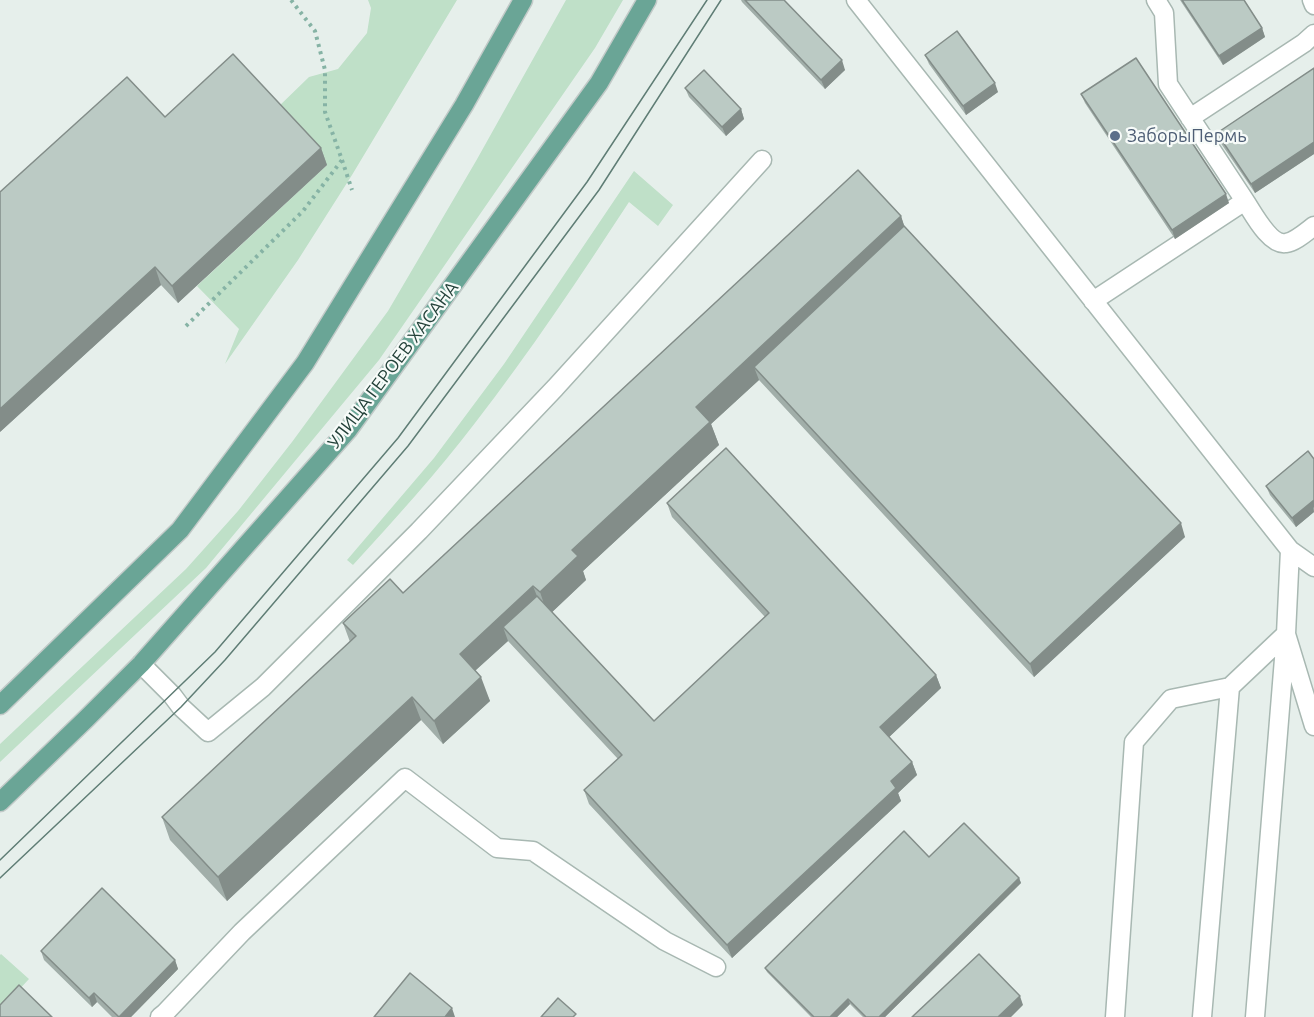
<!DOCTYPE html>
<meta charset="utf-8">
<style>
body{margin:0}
canvas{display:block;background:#e6efeb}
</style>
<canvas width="1314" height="1017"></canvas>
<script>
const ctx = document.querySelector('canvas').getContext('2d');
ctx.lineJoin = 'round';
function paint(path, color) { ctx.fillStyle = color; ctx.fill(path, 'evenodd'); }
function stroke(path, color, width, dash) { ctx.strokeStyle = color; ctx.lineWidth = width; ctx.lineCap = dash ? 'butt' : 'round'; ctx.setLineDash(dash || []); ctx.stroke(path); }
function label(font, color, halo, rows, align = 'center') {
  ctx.font = font + ' Ubuntu,sans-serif'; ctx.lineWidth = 4.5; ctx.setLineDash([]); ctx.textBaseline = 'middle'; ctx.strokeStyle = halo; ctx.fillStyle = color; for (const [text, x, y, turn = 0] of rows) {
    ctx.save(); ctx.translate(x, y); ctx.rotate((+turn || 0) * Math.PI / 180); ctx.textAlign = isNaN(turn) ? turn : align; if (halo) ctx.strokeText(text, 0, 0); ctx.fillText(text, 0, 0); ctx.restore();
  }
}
paint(new Path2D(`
 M 368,0 L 457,0 L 352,175 L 298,260 L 225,364 L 239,329 L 197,286 L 327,165 L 275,110 L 309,77 L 338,69 L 367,33 L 371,8 Z
 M 566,0 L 623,0 L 595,48 L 379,360 L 206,568 L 0,762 L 0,744 L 186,569 L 238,511 L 292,442 L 388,311 L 476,161 Z
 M 634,171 L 673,205 L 658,226 L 629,202 C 580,277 530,352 475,423 C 437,473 395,519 353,565 L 347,560 L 434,458 L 504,364 Z
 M 1,954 L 29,979 L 0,1010 L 0,955 Z`), '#bfe0c8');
const minor = new Path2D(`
 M 856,0 L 1290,550 L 1314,567
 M 1312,0 L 1314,5
 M 1190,118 L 1304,43 L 1314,34
 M 1245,201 C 1253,213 1270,246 1286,243 C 1295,242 1306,232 1314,226
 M 1093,301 L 1245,201 L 1168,84 L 1164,13 L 1156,0
 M 141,664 L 172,695 L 181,707 L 208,732 L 263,687 L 419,531 L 555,388 L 762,160
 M 160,1017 L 165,1013 L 242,932 L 405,778 L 497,848 L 533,851 L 665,941 L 716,967
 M 1115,1017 L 1134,742 L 1171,699 L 1230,687
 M 1202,1017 L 1230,687 L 1286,634 L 1314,726
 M 1255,1017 L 1286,634 L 1290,550`);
const major = new Path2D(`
 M 0,705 L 180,530 L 305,363 L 464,105 L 523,0
 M 0,802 L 86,719 L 141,664 L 348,430 L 599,83 L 647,0`);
stroke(minor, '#a8b8b2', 21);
stroke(major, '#c2cac8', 21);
stroke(new Path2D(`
 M 342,160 L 352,190
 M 186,326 L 303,211 L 342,160 L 325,112 L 325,70 L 315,31 L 291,0`), '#86b3a5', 4, [3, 4.5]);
stroke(minor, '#fff', 18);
stroke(major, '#6aa596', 18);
stroke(new Path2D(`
 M 0,860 L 215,652 L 398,438 L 587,182 L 707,0
 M 0,878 L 181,707 L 225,660 L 408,446 L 599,190 L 721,0`), '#5f7d75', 1.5);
paint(new Path2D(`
 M 741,0 L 784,0 L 845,70 L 825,89 L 742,2 Z
 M 1180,0 L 1244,0 L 1262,28 L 1265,37 L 1223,65 Z
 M 925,55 L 998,92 L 966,115 L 929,64 Z
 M 1314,68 L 1314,154 L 1255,193 L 1220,142 L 1217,133 Z
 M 685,88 L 741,109 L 744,119 L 726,136 L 689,97 Z
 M 1081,94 L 1229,203 L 1175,239 L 1085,103 Z
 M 165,117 L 321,148 L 327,165 L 178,303 L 161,285 L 0,432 Z
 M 901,216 L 904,226 L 1185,537 L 1034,677 L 759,380 L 711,424 L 719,445 L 583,571 L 586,580 L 552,612 L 654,721 L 765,617 L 672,517 L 667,503 L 936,675 L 941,688 L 889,737 L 912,762 L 917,775 L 898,793 L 901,801 L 732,958 L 589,804 L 584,790 L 618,759 L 508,641 L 475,671 L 490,701 L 443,744 L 421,720 L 227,901 L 170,840 L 162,817 L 350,642 L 343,623 L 403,593 Z
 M 1314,459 L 1314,512 L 1296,527 L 1270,495 L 1266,486 Z
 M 929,857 L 1019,878 L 1021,883 L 885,1017 L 863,1017 L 850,1004 L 837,1017 L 811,1017 L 767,972 L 765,968 Z
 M 41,951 L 175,960 L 178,969 L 131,1017 L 112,1017 L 97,1002 L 92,1007 L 44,960 Z`), '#a1aea9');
paint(new Path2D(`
 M 1262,28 L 1265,37 L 1223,65 L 1219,56 Z
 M 842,60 L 845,70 L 825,89 L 821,80 Z
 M 995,83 L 998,92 L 966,115 L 963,106 Z
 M 741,109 L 744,119 L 726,136 L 722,127 Z
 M 1314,142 L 1314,154 L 1255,193 L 1251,184 Z
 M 321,148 L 327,165 L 178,303 L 172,286 Z
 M 1226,194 L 1229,203 L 1175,239 L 1172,230 Z
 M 901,216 L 909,240 L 754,367 L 759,380 L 711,424 L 719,445 L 583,571 L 586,580 L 548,616 L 540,592 L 572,550 L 696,407 Z
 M 155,267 L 161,285 L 0,432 L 0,409 Z
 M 1314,500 L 1314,508 L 1313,507 L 1314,512 L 1296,527 L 1292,518 Z
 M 1181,523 L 1185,537 L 1034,677 L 1030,664 Z
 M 533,586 L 542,609 L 503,627 L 508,641 L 468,677 L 460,654 Z
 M 936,675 L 941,688 L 885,741 L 880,727 Z
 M 481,677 L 490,701 L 443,744 L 434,721 Z
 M 412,697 L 421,720 L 227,901 L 218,877 Z
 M 912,762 L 917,775 L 898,793 L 901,801 L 732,958 L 727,945 L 891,781 Z
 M 1019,878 L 1021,883 L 885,1017 L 879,1017 Z
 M 175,960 L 178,969 L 131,1017 L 119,1017 Z
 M 94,993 L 97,1002 L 92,1007 L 89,998 Z
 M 1020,996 L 1023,1005 L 1011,1017 L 998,1017 Z
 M 848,999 L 850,1004 L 837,1017 L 830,1017 Z
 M 452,1008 L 455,1017 L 445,1017 Z`), '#838d89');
const building = new Path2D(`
 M 745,0 L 784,0 L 842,60 L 821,80 Z
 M 1182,0 L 1244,0 L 1262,28 L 1219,56 Z
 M 957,31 L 995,83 L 963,106 L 925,55 Z
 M 233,54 L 321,148 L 172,286 L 155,267 L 0,409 L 0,192 L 127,77 L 165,117 Z
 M 1136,58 L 1226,194 L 1172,230 L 1081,94 Z
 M 1314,68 L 1314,142 L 1251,184 L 1217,133 Z
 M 704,70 L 741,109 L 722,127 L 685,88 Z
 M 858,170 L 901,216 L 696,407 L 710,422 L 572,550 L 578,556 L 540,592 L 533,586 L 460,654 L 481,677 L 434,721 L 412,697 L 218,877 L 162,817 L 356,636 L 343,623 L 390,579 L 403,593 Z
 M 904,226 L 1181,523 L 1030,664 L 754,367 Z
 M 726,448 L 936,675 L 880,727 L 912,762 L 891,781 L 896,788 L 727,945 L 584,790 L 622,755 L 503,627 L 537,596 L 654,721 L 769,613 L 667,503 Z
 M 1308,451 L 1314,459 L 1314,500 L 1292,518 L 1266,486 Z
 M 964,823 L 1019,878 L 879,1017 L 866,1017 L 848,999 L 830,1017 L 814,1017 L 765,968 L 904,831 L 929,857 Z
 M 102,888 L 175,960 L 119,1017 L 94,993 L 89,998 L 41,951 Z
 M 979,954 L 1020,996 L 998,1017 L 912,1017 Z
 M 410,973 L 452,1008 L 445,1017 L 374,1017 Z
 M 19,985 L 52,1017 L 0,1017 L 0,1005 Z
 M 558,998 L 576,1014 L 573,1017 L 541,1017 Z`);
paint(building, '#bbcac4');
stroke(building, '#838d89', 1.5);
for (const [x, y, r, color] of [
 [1115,136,6,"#5c6f8a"]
]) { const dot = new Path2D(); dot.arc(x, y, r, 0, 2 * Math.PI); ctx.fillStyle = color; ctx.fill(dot); stroke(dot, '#f7fbf9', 2); }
label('18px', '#4e5e75', '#f7fbf9', [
 ["ЗаборыПермь",1127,136]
], 'left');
label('18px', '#24423a', '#f7fbf9', [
 ["УЛИЦА ГЕРОЕВ ХАСАНА",393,365,-53]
]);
</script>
